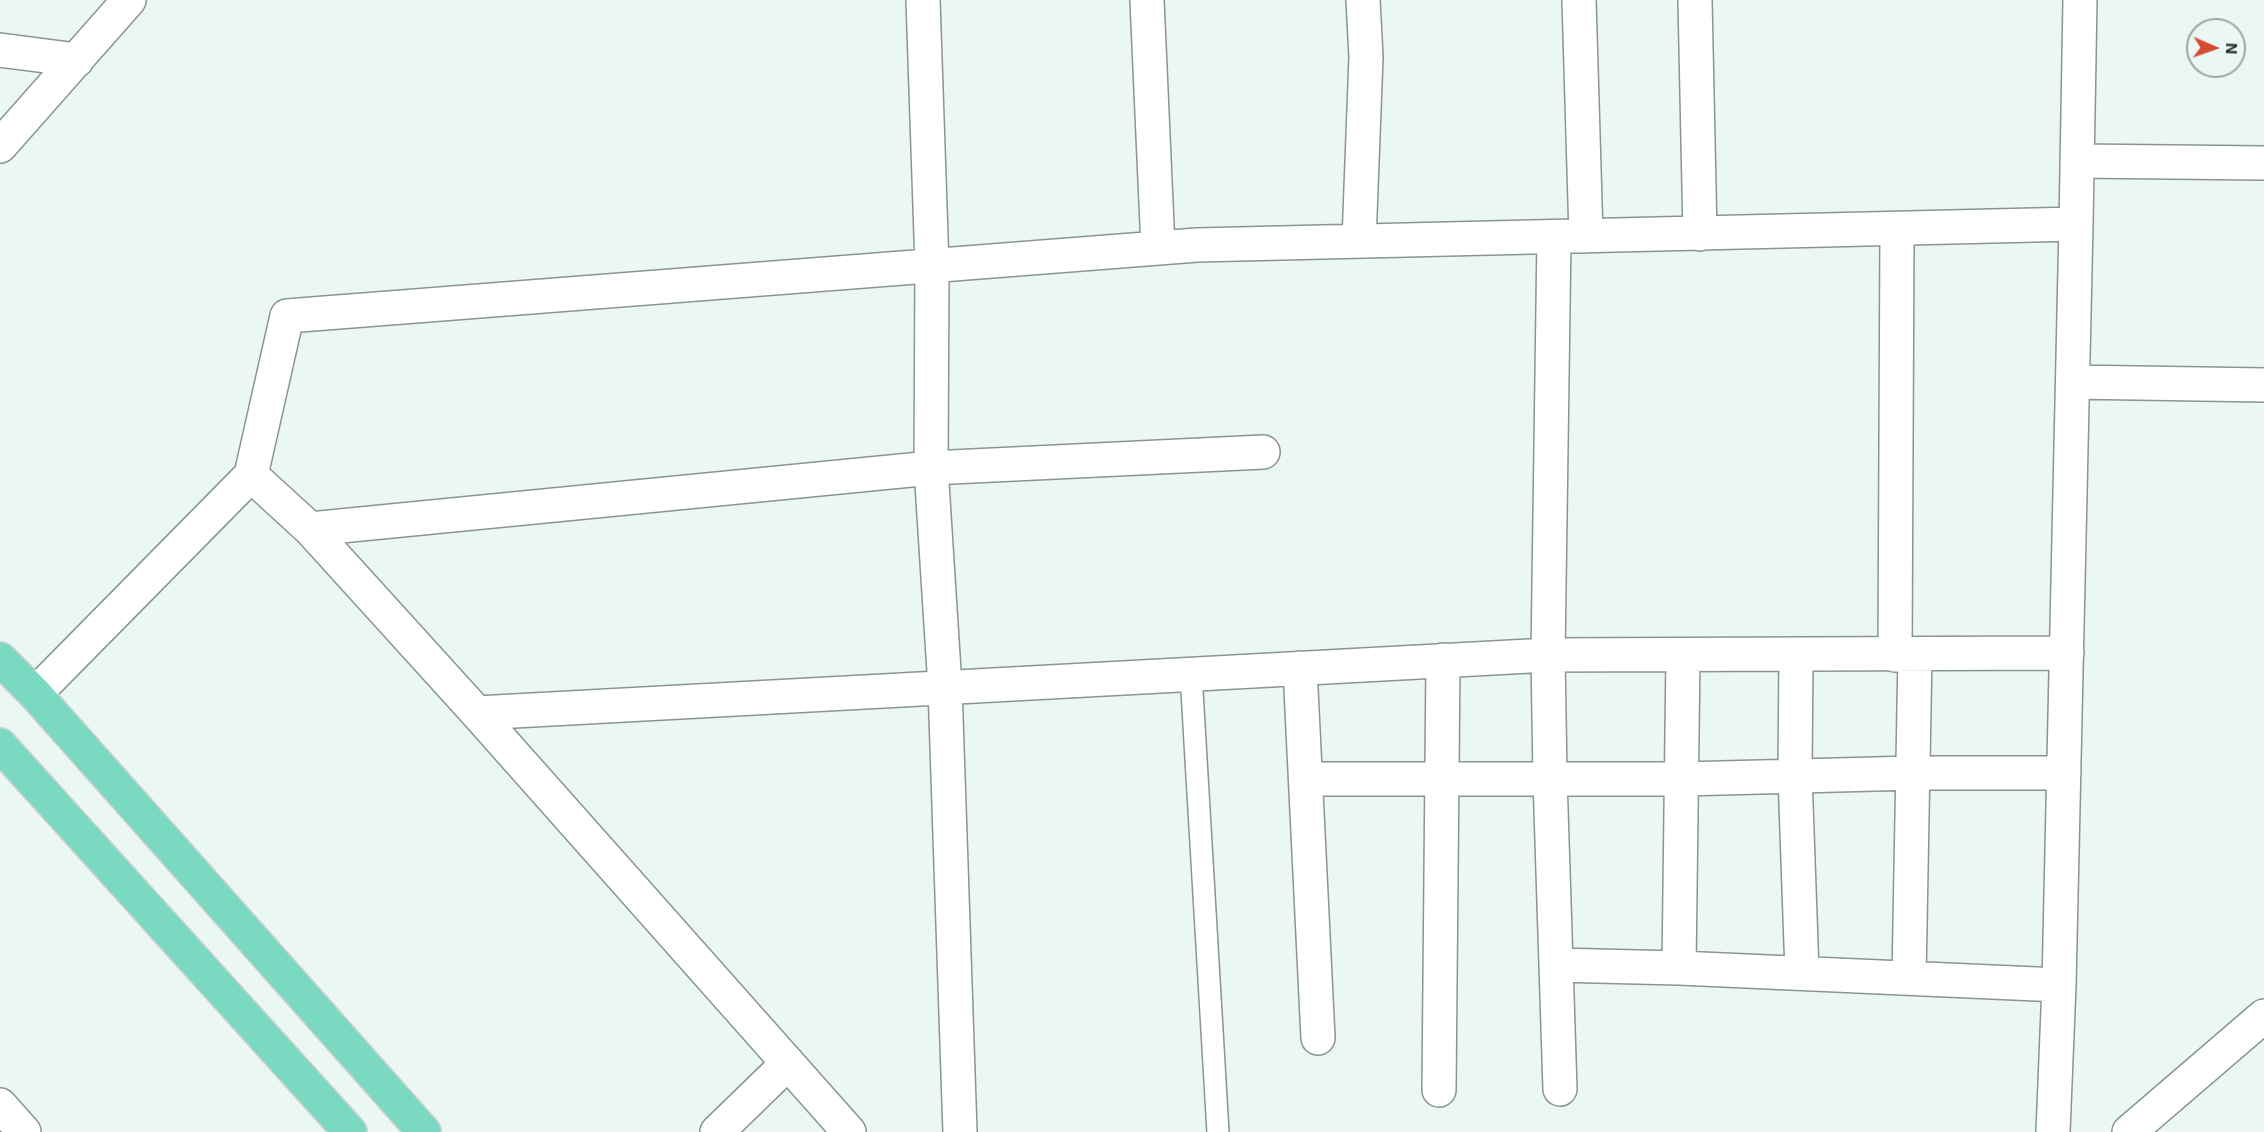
<!DOCTYPE html>
<style>
body{margin:0}
#map{position:relative;width:2264px;height:1132px;overflow:hidden;background:#ebf7f2;font-family:"Exo 2",sans-serif}
canvas{display:block}
.north{position:absolute;left:2186px;top:18px;width:60px;height:60px;box-sizing:border-box;background:#ebf7f2;border:2px solid #9ca5a2;border-radius:50%;rotate:92deg;font-size:16px;font-weight:700;line-height:24px;text-align:center;color:#262b29}
.north::after{content:'';display:block;margin:auto;width:21px;height:27px;background:#d54a31;clip-path:polygon(50% 0,100% 100%,50% 72%,0 100%)}
</style>
<div id="map">
<canvas width="2264" height="1132"></canvas>
<div class="north">N</div>
</div>
<script>
const ctx = document.querySelector('canvas').getContext('2d');
ctx.lineJoin = 'round';
function stroke(path, color, width, dash) { ctx.strokeStyle = color; ctx.lineWidth = width; ctx.lineCap = dash ? 'butt' : 'round'; ctx.setLineDash(dash || []); ctx.stroke(path); }
const service = new Path2D(`
 M 1191,674 L 1218,1132`);
const minor = new Path2D(`
 M 923,0 L 932,266 L 931,468 L 945,687 L 960,1132
 M 1147,0 L 1158,248
 M 1579,0 L 1586,236
 M 1695,0 L 1700,234
 M 0,50 L 77,60
 M 0,146 L 129,0
 M 2077,161 L 2264,163
 M 1554,237 L 1548,655 L 1550,778 L 1560,1089
 M 1359,241 L 1366,57 L 1363,0
 M 2073,382 L 2264,385
 M 251,475 L 310,529 L 931,468 L 1263,452
 M 310,529 L 477,713 L 849,1132
 M 1796,655 L 1795,775 L 1802,973
 M 1895,655 L 1897,230
 M 1300,668 L 1318,1038
 M 35,694 L 251,475 L 287,316 L 1197,245 L 2076,224 L 2080,0
 M 477,713 L 1548,655 L 2067,653
 M 1306,779 L 1683,779 L 1914,773 L 2064,773
 M 1556,965 L 1679,968 L 2059,985
 M 1679,968 L 1683,655
 M 1909,978 L 1915,654
 M 1439,1090 L 1443,660
 M 0,1105 L 24,1132
 M 717,1132 L 788,1063
 M 2053,1132 L 2059,985 L 2076,224
 M 2129,1132 L 2264,1016`);
const primary = new Path2D(`
 M 0,659 L 35,694 L 424,1132
 M 0,745 L 350,1132`);
stroke(service, '#899590', 24);
stroke(minor, '#899590', 36);
stroke(primary, '#cfd0d0', 36);
stroke(service, '#fff', 21);
stroke(minor, '#fff', 33);
stroke(primary, '#7cd9c1', 33);
</script>
